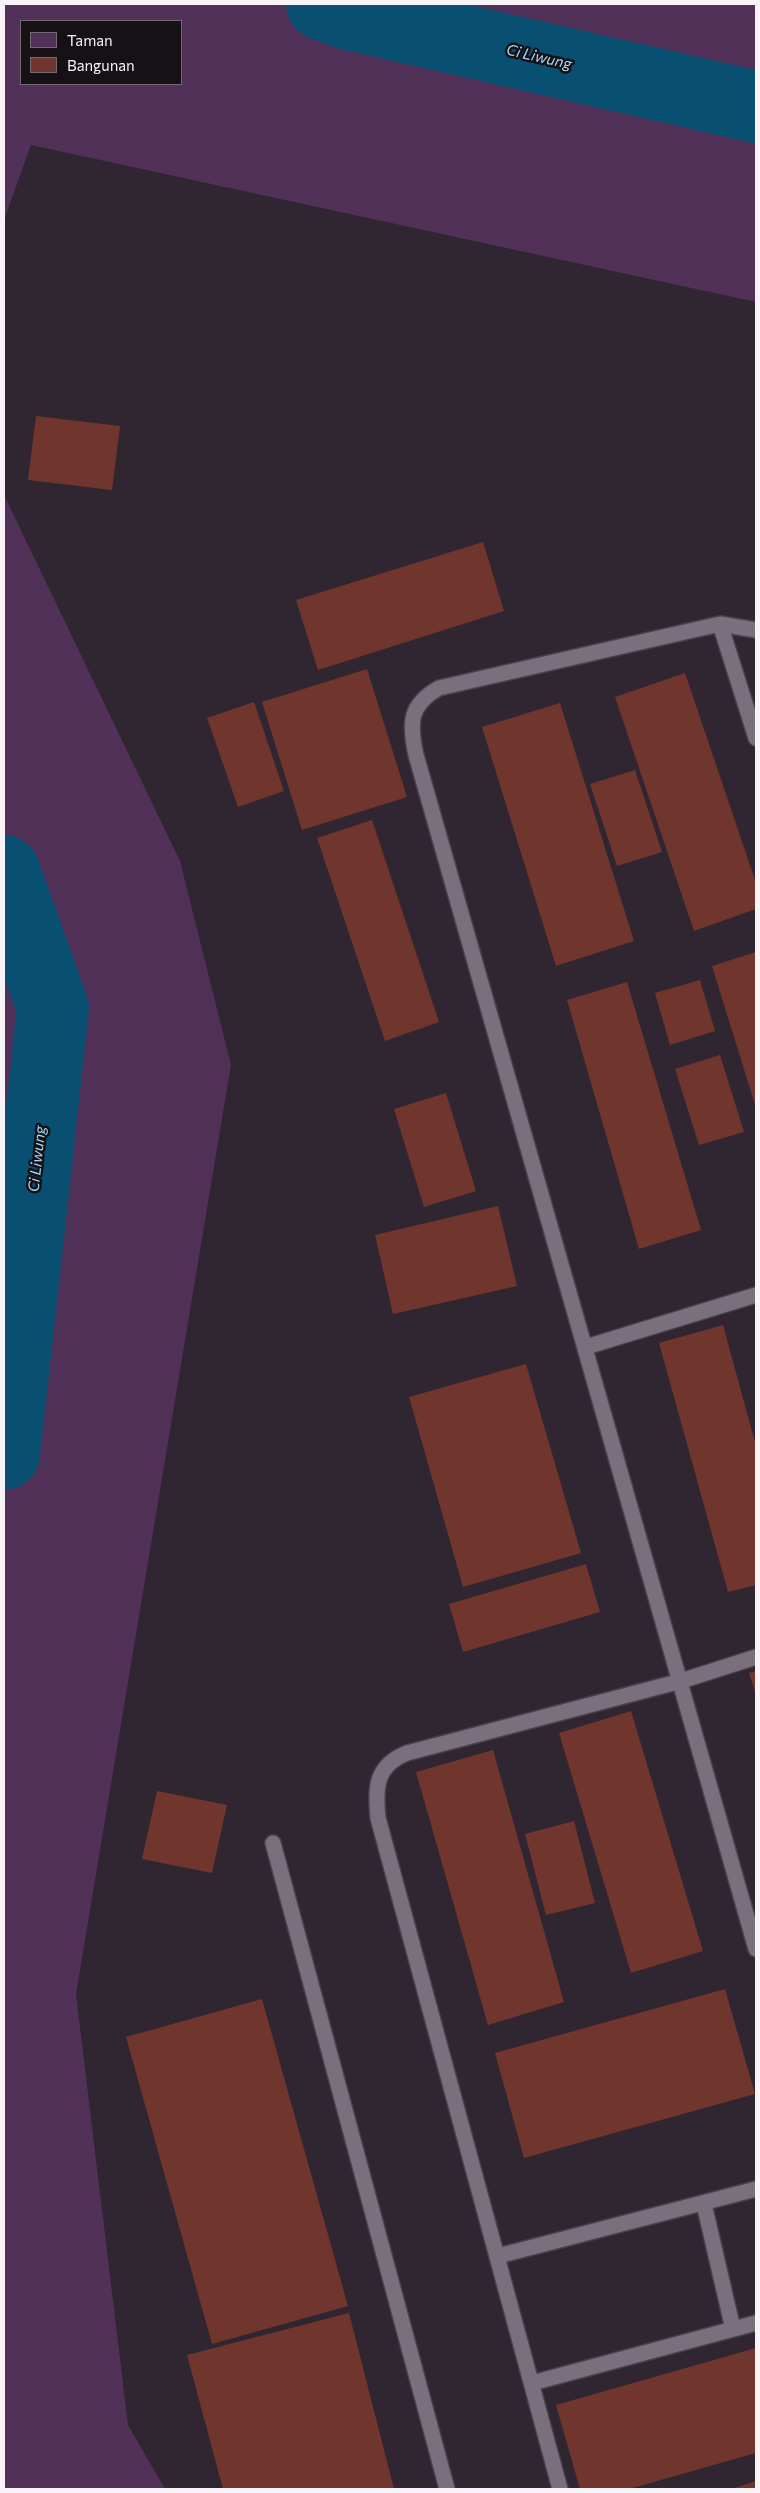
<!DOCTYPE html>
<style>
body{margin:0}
#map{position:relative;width:760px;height:2493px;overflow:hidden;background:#2f2631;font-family:Commissioner,sans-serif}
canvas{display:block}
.frame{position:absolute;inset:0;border:5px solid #f8f2f9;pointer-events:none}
.legend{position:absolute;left:20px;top:20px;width:162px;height:65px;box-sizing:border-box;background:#151115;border:1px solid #706b70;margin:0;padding:6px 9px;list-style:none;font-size:15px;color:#f8f2f9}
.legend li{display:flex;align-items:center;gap:10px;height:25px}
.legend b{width:25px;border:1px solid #706b70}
</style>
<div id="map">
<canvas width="760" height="2493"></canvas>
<div class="frame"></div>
<ul class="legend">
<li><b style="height:14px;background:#513158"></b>Taman</li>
<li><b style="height:14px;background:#70362d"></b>Bangunan</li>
</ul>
</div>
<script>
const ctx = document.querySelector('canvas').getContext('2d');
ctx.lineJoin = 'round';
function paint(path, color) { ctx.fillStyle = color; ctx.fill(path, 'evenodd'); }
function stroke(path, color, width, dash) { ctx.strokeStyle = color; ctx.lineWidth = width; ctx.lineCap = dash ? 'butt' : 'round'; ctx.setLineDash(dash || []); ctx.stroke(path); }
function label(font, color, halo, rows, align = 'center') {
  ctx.font = font + ' Commissioner,sans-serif'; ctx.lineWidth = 5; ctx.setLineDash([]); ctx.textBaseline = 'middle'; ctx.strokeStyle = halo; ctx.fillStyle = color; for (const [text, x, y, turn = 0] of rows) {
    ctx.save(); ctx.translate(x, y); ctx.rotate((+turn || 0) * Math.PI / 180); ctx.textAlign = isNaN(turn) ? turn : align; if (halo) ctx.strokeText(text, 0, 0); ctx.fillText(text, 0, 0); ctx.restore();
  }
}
paint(new Path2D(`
 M 4,4 L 756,4 L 756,302 L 31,145 L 4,220 ZM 21,21 L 181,21 L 181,84 L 21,84 Z
 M 4,495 L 180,861 L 231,1065 L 76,1994 L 128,2425 L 165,2489 L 4,2489 Z`), '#513158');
stroke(new Path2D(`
 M 322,4 L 348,14 L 756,107
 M 4,871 L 53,1008 L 4,1454`), '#084f71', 72);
paint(new Path2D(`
 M 36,416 L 120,426 L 112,490 L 28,480 Z
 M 483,542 L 504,611 L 318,670 L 296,600 Z
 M 367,669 L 407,797 L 302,830 L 262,702 Z
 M 685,673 L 756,883 L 756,909 L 694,931 L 615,697 Z
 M 254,702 L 284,791 L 238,807 L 207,718 Z
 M 560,703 L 634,941 L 556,966 L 482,727 Z
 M 635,770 L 662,852 L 617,866 L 590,784 Z
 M 372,820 L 439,1022 L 385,1041 L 317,838 Z
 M 756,952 L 756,1108 L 712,966 Z
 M 700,980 L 715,1031 L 670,1045 L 655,993 Z
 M 627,982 L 701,1230 L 639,1249 L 567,1000 Z
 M 720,1055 L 744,1132 L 699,1145 L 675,1069 Z
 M 446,1093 L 476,1191 L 424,1207 L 394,1109 Z
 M 498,1206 L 517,1286 L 393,1314 L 375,1235 Z
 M 723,1325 L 756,1446 L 756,1585 L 728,1592 L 659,1343 Z
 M 526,1364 L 581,1553 L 463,1587 L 409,1397 Z
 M 586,1564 L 600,1612 L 463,1652 L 449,1604 Z
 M 756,1671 L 756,1694 L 749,1673 Z
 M 631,1711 L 703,1951 L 631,1973 L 559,1733 Z
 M 493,1750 L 564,2002 L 488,2025 L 416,1772 Z
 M 157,1791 L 227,1805 L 212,1873 L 142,1859 Z
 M 574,1821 L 595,1903 L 546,1915 L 525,1834 Z
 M 725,1989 L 755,2094 L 524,2158 L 495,2053 Z
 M 262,1999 L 348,2306 L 212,2344 L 126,2037 Z
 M 349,2313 L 394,2489 L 223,2489 L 187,2355 Z
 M 756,2348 L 756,2453 L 629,2489 L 580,2489 L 556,2405 Z
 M 756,2481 L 756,2489 L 732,2489 Z`), '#70362d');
const lane = new Path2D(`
 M 720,624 L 756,738
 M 756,630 L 720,624 L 439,688 C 409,705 409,723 416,755 L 756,1949
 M 586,1347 L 756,1295
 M 273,1843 L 447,2489
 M 704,2204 L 733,2329
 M 498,2256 L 756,2189
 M 532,2383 L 756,2323
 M 560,2489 L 378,1818 C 375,1788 375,1766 407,1753 L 681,1681 L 756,1657`);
stroke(lane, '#48414a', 18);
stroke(lane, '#7a6f7c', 15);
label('italic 15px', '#a8dafb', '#151115', [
 ["Ci Liwung",539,57,13],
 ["Ci Liwung",37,1159,-84]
]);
</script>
